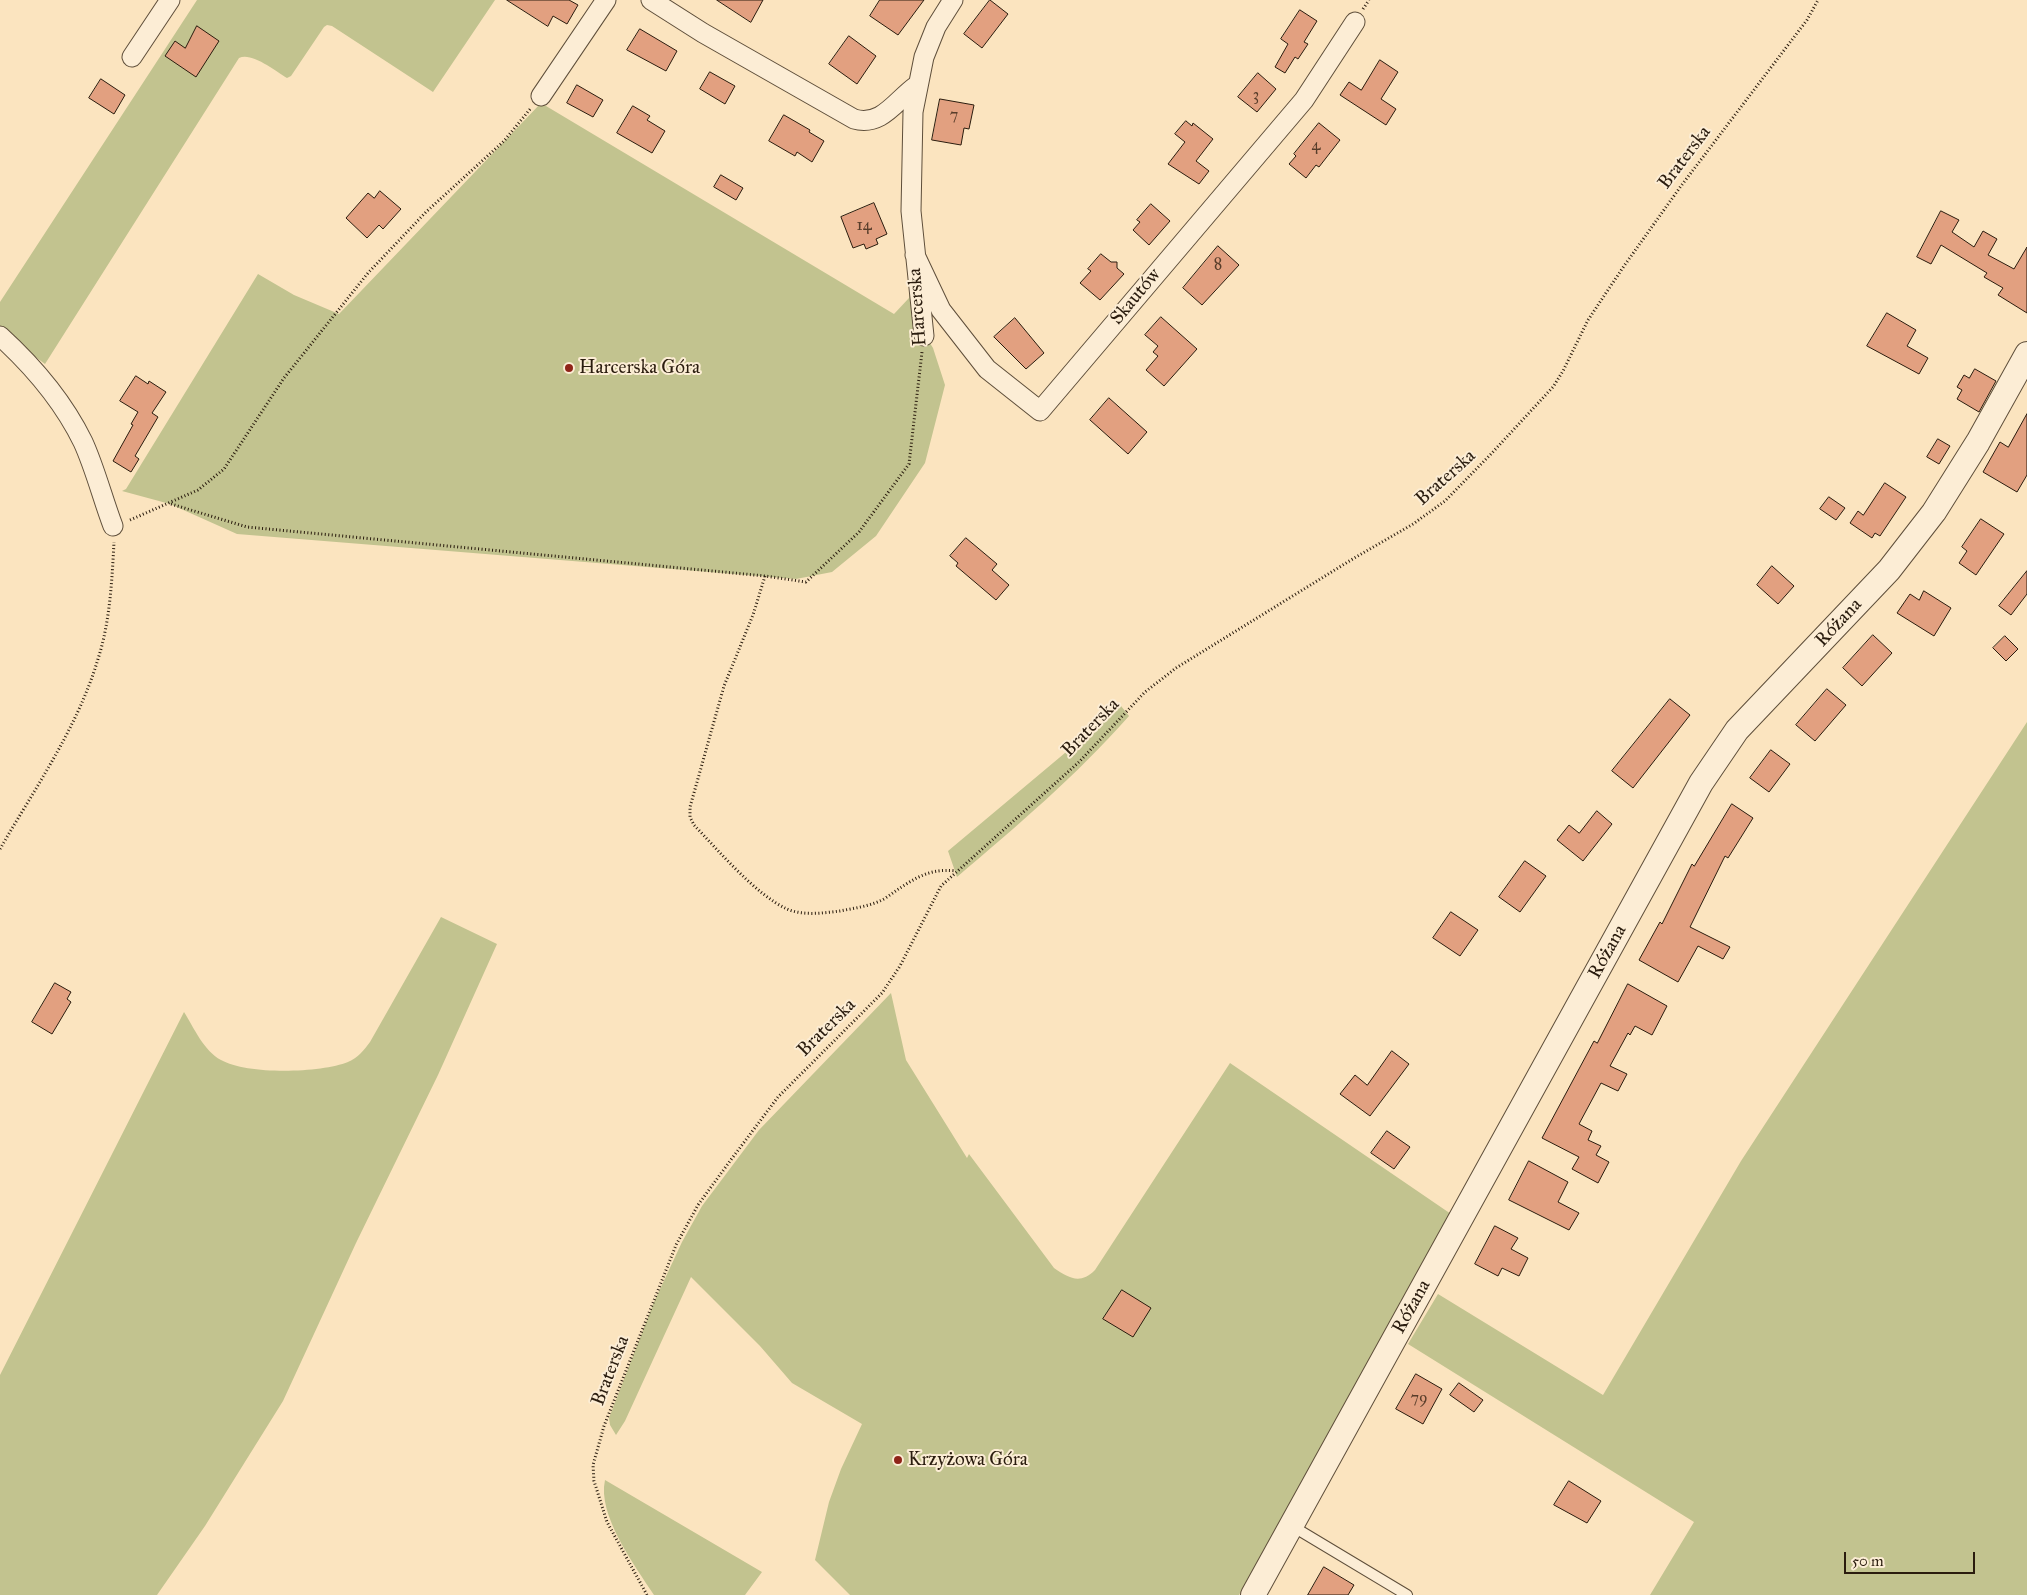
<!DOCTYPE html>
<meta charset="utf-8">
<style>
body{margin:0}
#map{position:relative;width:2027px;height:1595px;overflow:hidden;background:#fbe4bf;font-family:"IM FELL Great Primer",serif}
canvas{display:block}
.scale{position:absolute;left:1844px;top:1552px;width:131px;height:22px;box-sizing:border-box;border:2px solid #2a1c0e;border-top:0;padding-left:6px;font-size:15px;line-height:18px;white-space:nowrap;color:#2a1c0e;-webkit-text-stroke:4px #fcedd5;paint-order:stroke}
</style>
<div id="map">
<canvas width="2027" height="1595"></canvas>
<div class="scale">50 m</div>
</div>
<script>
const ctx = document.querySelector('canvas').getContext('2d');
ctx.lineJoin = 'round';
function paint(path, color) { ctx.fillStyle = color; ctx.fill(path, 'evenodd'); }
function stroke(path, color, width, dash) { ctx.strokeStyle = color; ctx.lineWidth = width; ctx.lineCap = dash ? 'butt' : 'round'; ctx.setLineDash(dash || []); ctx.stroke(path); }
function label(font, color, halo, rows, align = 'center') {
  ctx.font = font + ' "IM FELL Great Primer",serif'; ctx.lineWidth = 4; ctx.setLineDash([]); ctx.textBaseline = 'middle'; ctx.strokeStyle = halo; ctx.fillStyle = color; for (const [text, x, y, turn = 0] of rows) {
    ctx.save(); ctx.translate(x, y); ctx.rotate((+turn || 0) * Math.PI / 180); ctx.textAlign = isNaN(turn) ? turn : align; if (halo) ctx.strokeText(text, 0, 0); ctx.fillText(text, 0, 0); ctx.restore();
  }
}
paint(new Path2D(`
 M 197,0 L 495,0 L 433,92 L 332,26 L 327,25 L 324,27 L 291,76 L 287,78 C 275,71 252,52 239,58 L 45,364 L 0,331 L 0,302 Z
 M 541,103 L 894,314 L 909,298 L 910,288 L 911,312 L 933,348 L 945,385 L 925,463 L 876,536 L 832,572 L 796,579 L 237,534 L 170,504 L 122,491 L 126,489 L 258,274 L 294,295 L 339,314 Z
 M 1121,706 L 1129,716 C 1075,777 1018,825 957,877 L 948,851 Z
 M 2027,722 L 2027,1595 L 1650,1595 L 1694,1522 L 1408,1344 L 1438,1294 L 1603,1395 L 1741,1161 Z
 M 441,917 L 497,944 L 438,1075 L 356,1243 L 283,1401 L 205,1526 L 157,1595 L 0,1595 L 0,1375 L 184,1012 C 194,1028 204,1051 221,1060 C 247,1075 321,1073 348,1062 C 358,1058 364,1050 370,1042 Z
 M 891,993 L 906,1060 L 967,1158 L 969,1154 L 1054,1268 C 1069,1278 1080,1285 1095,1270 L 1230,1063 L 1451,1214 L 1239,1595 L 850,1595 L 815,1560 L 829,1502 L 841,1469 L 862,1424 L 792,1383 L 760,1346 L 691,1277 L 625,1421 L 616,1435 L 610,1425 L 609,1418 L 654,1302 L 682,1242 L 702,1206 L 759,1130 Z
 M 605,1480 L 762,1572 L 745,1595 L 654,1595 C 635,1566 597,1515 605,1480 Z`), '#c2c38f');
const building = new Path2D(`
 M 507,0 L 569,0 L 578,5 L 567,24 L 553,16 L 548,26 Z
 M 717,0 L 763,0 L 751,22 Z
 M 880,0 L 924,0 L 898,35 L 870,16 Z
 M 990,0 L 1008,14 L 982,48 L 964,34 Z
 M 1300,10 L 1317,21 L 1304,42 L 1308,44 L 1298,59 L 1295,57 L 1285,73 L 1275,67 L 1288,44 L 1281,39 Z
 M 197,26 L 219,41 L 196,77 L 165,56 L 175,41 L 185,48 Z
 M 640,29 L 677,51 L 666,71 L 627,50 Z
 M 849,36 L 876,56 L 857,84 L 829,64 Z
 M 1380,60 L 1398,72 L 1381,99 L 1396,109 L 1386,125 L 1340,95 L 1349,82 L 1361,90 Z
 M 710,72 L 735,86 L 725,104 L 700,89 Z
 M 1258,73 L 1276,89 L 1257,112 L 1238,97 Z
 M 101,79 L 125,95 L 114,114 L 89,98 Z
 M 577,85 L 603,100 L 593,117 L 567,103 Z
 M 940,99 L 974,105 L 969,129 L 964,128 L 961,145 L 932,140 Z
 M 633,106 L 650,116 L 647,120 L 665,131 L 652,153 L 617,133 Z
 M 784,115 L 810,130 L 809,132 L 824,141 L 812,162 L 797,152 L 795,156 L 769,141 Z
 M 1186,121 L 1192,126 L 1193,123 L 1213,139 L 1196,161 L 1209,171 L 1199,184 L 1168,164 L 1185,142 L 1175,134 Z
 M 1319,123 L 1340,140 L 1319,167 L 1316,165 L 1306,178 L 1289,164 L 1296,156 L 1294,154 Z
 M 721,175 L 743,188 L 736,200 L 714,187 Z
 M 380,191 L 401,209 L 383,229 L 379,225 L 367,238 L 346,218 L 368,193 L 374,198 Z
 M 874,203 L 887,234 L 876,239 L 878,244 L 866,249 L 864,244 L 853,248 L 841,217 Z
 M 1151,204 L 1170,221 L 1149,245 L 1133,230 L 1140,222 L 1137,220 Z
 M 1941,211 L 1959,220 L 1952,232 L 1974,247 L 1983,231 L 1997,239 L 1988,255 L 2014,269 L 2027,247 L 2027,313 L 1998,295 L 2003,288 L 1984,277 L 1987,273 L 1941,245 L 1931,264 L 1917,257 Z
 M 1218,246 L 1239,265 L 1202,305 L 1183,288 Z
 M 1101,254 L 1111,262 L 1117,262 L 1117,268 L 1124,274 L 1100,300 L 1080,283 L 1091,271 L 1088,269 Z
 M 1887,313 L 1916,330 L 1907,346 L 1928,358 L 1919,374 L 1867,346 Z
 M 1161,317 L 1197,349 L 1164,386 L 1146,370 L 1158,356 L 1153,352 L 1158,346 L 1145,335 Z
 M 1015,318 L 1044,353 L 1026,369 L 994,337 Z
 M 1975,369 L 1996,381 L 1979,412 L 1957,399 L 1962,390 L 1957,387 L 1964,375 L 1969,378 Z
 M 136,376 L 148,384 L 149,381 L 166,392 L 152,413 L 158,417 L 135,456 L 139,459 L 131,472 L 113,461 L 133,425 L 131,424 L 138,412 L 120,401 Z
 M 1109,398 L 1147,432 L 1128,454 L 1090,420 Z
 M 2027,414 L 2027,475 L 2017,492 L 1983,472 L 2000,442 L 2008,447 Z
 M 1938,439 L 1950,446 L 1939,464 L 1927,457 Z
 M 1885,483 L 1906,497 L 1880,536 L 1875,533 L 1872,538 L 1850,523 L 1858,511 L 1863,515 Z
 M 1829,497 L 1845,508 L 1836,520 L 1820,509 Z
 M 1981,519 L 2004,534 L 1976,575 L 1959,563 L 1967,551 L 1962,547 Z
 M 966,538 L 997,564 L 992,570 L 1009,585 L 996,600 L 956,566 L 958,563 L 950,556 Z
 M 1772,566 L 1794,586 L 1778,604 L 1757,585 Z
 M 2027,571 L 2027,594 L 2011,615 L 1999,606 Z
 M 1924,591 L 1951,608 L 1934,636 L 1897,613 L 1910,594 L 1919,600 Z
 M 1873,635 L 1892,653 L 1862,686 L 1843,668 Z
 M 2005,636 L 2018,649 L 2006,661 L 1993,648 Z
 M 1827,689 L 1846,705 L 1815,741 L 1796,725 Z
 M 1670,699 L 1690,715 L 1633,788 L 1612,771 Z
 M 1771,750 L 1790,764 L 1769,792 L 1750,778 Z
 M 1732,804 L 1753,818 L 1728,858 L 1725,856 L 1690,927 L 1730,947 L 1723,959 L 1698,946 L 1678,982 L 1639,960 L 1660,922 L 1662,924 L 1692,864 L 1694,866 Z
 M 1597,811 L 1612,824 L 1583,861 L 1557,840 L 1569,825 L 1579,833 Z
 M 1525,861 L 1546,876 L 1520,912 L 1499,897 Z
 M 1451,912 L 1478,930 L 1460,956 L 1433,938 Z
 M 55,983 L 71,992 L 67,999 L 71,1002 L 52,1034 L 32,1022 Z
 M 1628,984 L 1667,1006 L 1652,1035 L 1635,1026 L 1630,1035 L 1628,1033 L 1610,1066 L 1627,1074 L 1618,1091 L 1601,1083 L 1579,1124 L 1592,1131 L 1588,1140 L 1601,1146 L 1596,1155 L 1609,1162 L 1598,1183 L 1572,1169 L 1579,1157 L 1542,1138 L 1594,1041 L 1597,1043 Z
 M 1392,1051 L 1409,1064 L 1370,1116 L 1340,1094 L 1355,1075 L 1367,1085 Z
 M 1387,1131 L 1410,1147 L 1394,1169 L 1371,1153 Z
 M 1529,1161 L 1568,1182 L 1558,1202 L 1579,1213 L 1569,1230 L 1509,1200 Z
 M 1495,1226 L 1518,1238 L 1511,1249 L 1528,1258 L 1519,1276 L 1502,1268 L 1498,1276 L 1475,1264 Z
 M 1122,1290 L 1151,1308 L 1133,1337 L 1103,1319 Z
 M 1416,1374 L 1442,1389 L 1423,1424 L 1396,1409 Z
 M 1459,1383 L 1483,1400 L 1474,1412 L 1450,1395 Z
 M 1569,1481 L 1601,1501 L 1587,1523 L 1554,1505 Z
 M 1324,1567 L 1354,1585 L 1348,1595 L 1308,1595 Z`);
paint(building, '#e2a080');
stroke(building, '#2a1c0e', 1);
const service = new Path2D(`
 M 1292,1526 L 1407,1595`);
const minor = new Path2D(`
 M 651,0 L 703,33 L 854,119 C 882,127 896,100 916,86
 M 132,57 L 170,0
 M 541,96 L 606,0
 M 915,255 L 941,310 L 987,369 L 1040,411 L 1304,100 L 1355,22
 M 0,336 C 34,367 63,401 83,442 C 95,468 103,500 113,526
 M 924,336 L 911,211 L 913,112 L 924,57 L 936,27 L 953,0`);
const tertiary = new Path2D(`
 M 1253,1595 L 1701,783 L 1737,730 L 1889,570 L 1934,512 L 1978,442 L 2027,354`);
stroke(service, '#5e4e3a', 12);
stroke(minor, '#5e4e3a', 21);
stroke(tertiary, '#5e4e3a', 26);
stroke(new Path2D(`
 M 1363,9 L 1369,0
 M 171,504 L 247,527 L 765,576 L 806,582 L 859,532 L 909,464 L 922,352
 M 130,520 L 198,490 L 224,469 L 284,378 L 368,273 L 426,212 L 504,141 L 531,108
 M 765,576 L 753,615 L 724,686 L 690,807 L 690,817 L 694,825 C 718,850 756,895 787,909 C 803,916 823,913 840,911 C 855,908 871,906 884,899 C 908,883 926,867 956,871
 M 0,849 C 35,788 78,727 98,659 C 110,622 112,580 114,542
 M 647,1595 L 607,1522 L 594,1481 L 593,1465 L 604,1426 L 676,1245 L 698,1205 L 730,1161 L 778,1097 L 882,993 L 900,966 L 941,886 L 1079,762 L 1145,692 L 1176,668 L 1351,560 L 1413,524 L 1445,501 L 1491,454 L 1553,387 L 1563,371 L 1588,320 L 1624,266 L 1681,186 L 1807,20 L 1818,0`), '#2a1c0e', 3, [1, 2.5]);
stroke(service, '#fcedd5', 10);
stroke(minor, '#fcedd5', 19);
stroke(tertiary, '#fcedd5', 24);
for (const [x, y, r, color] of [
 [569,368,5,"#8f2418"],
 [898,1460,5,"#8f2418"]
]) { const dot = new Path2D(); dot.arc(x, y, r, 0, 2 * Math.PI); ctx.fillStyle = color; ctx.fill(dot); stroke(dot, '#fcedd5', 2); }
label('16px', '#583d2a', null, [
 ["3",1256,96],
 ["7",954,116],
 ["4",1316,146],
 ["14",864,226],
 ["8",1218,265],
 ["79",1419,1399]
]);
label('19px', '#2a1c0e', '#fcedd5', [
 ["Braterska",1685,158,-53],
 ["Skautów",1136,297,-50],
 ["Harcerska",918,307,-94],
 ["Braterska",1446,478,-42],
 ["Różana",1839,623,-47],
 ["Braterska",1091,728,-46],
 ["Różana",1608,952,-61],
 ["Braterska",827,1028,-45],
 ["Różana",1412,1307,-61],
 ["Braterska",611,1371,-69]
]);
label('19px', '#2a1c0e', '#fcedd5', [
 ["Harcerska Góra",579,368],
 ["Krzyżowa Góra",908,1460]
], 'left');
</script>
